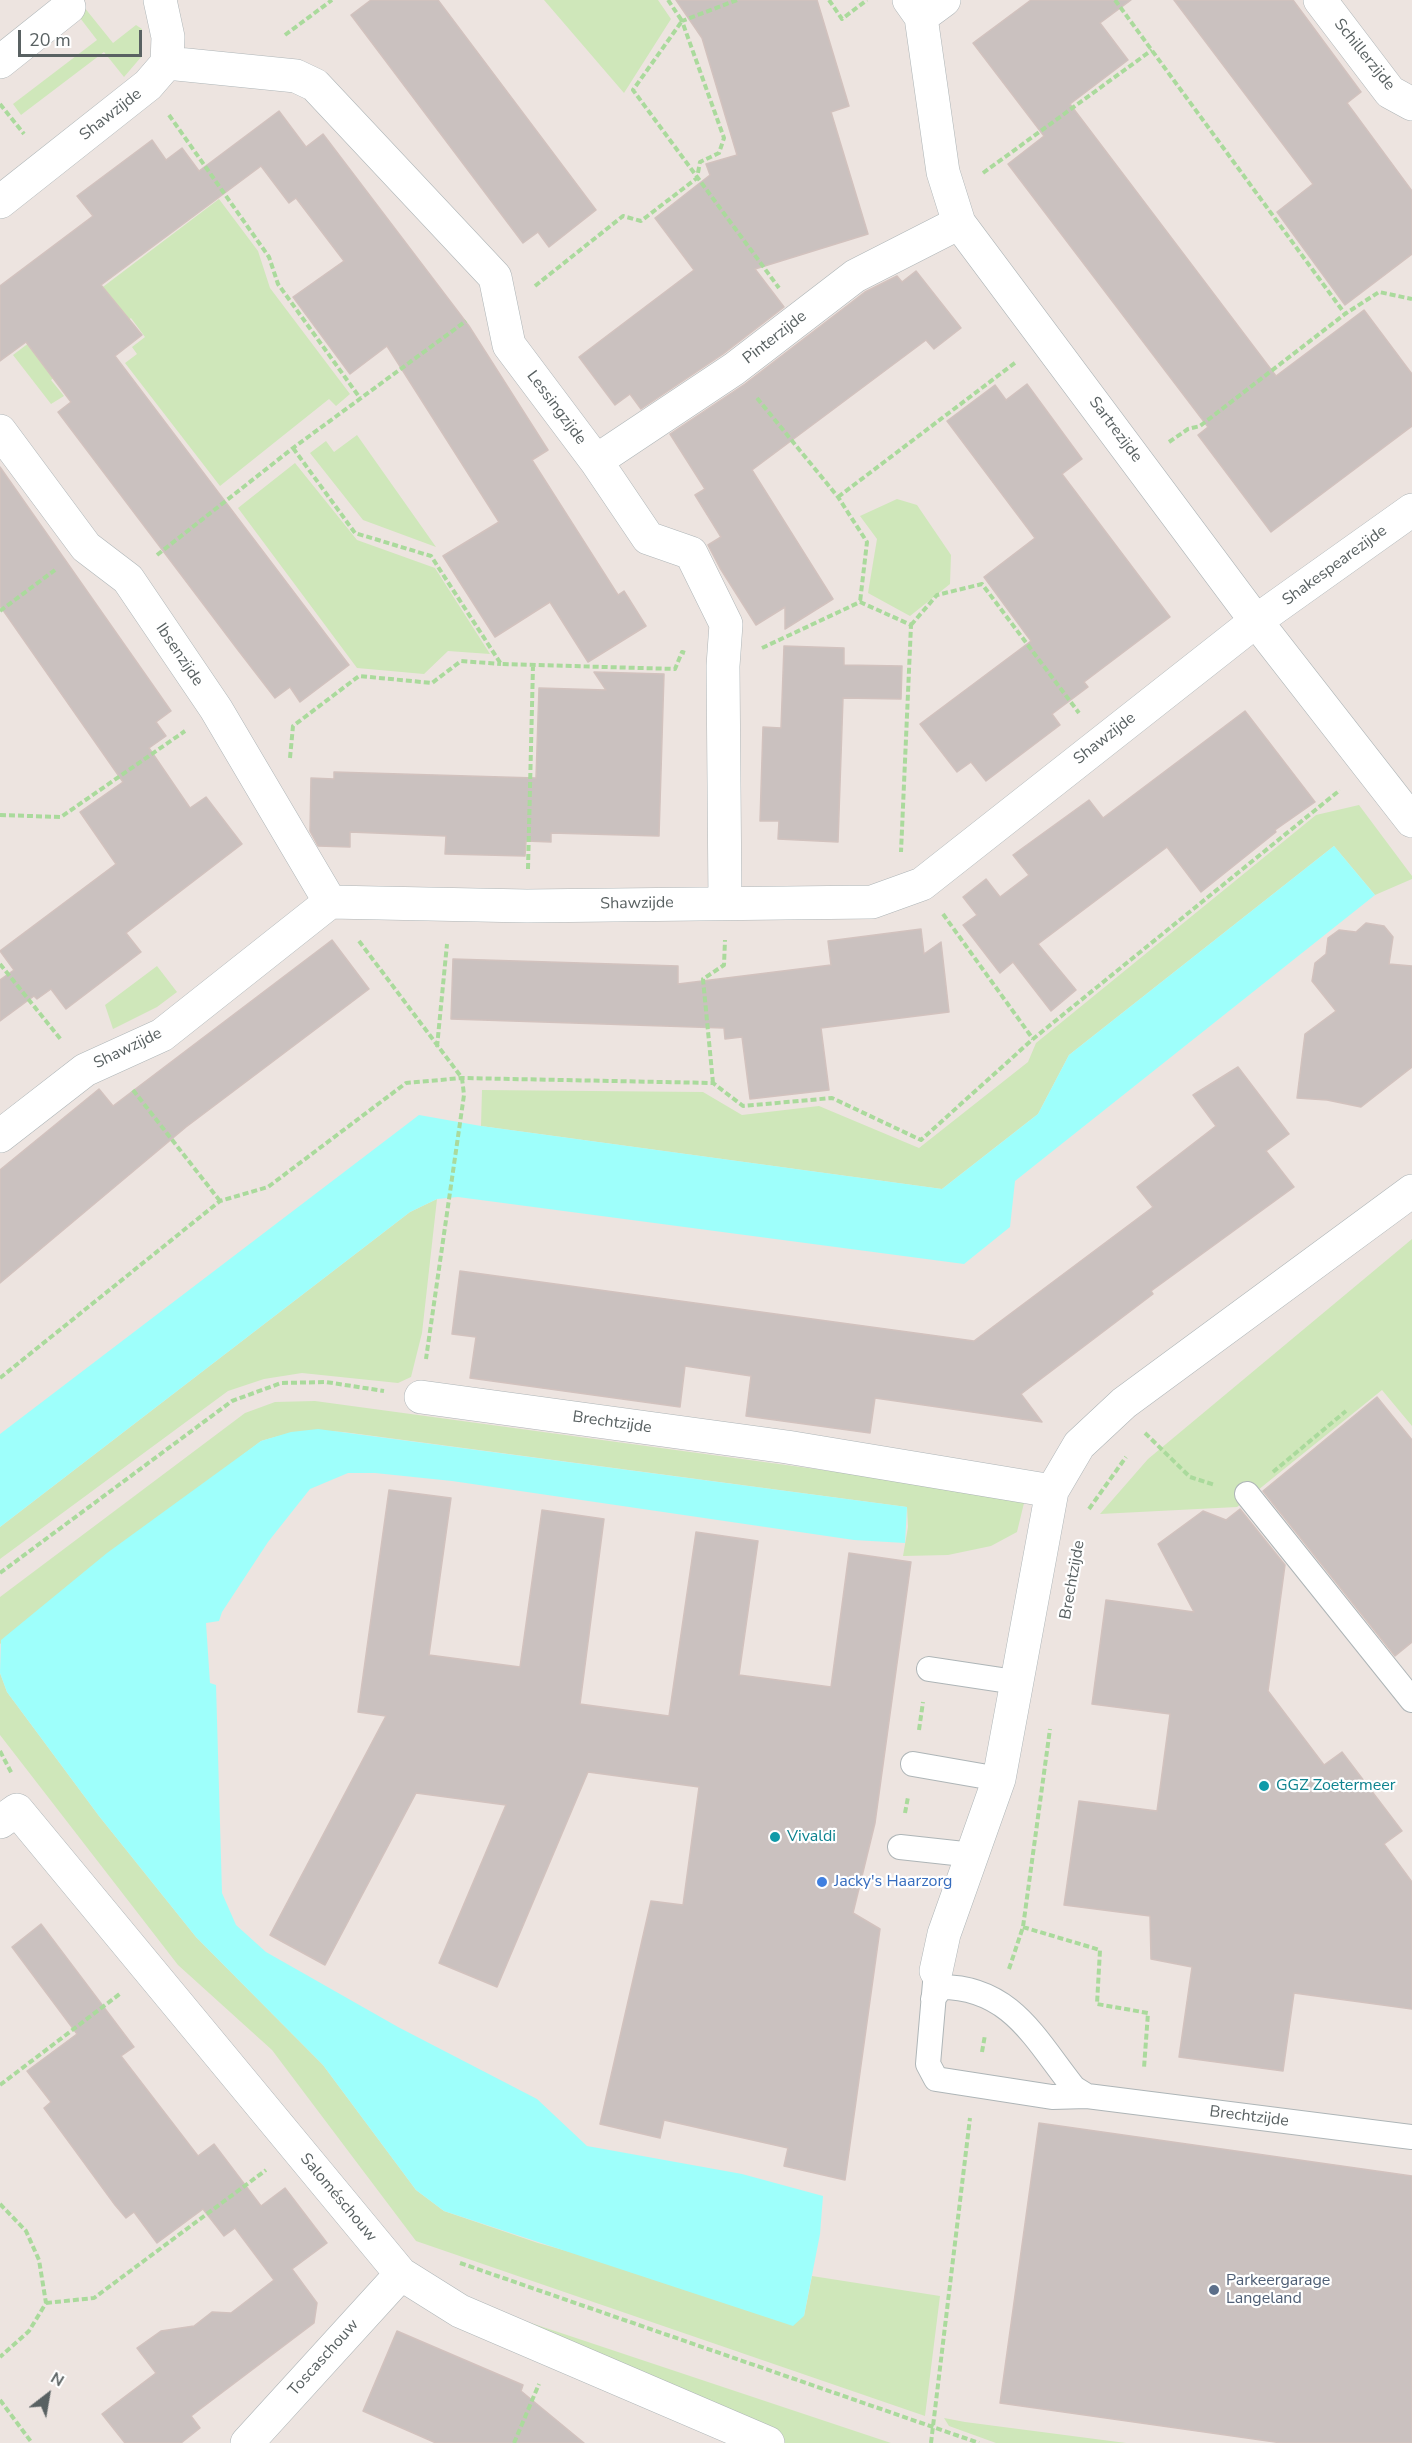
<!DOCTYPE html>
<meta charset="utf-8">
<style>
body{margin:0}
#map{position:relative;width:1412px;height:2443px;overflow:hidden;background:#ede4e0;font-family:"Nunito Sans",sans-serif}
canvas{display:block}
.north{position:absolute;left:18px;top:2365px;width:60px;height:60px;-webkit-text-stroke:4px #fff;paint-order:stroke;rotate:31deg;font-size:16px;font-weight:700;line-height:24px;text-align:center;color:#596162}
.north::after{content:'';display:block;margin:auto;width:21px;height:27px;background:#596162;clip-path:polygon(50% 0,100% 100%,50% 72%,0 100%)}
.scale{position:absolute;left:18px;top:30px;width:124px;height:27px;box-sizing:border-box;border:3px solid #596162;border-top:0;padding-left:8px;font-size:18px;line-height:21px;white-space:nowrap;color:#596162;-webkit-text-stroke:4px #fff;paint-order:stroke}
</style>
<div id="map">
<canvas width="1412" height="2443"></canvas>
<div class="north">N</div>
<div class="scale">20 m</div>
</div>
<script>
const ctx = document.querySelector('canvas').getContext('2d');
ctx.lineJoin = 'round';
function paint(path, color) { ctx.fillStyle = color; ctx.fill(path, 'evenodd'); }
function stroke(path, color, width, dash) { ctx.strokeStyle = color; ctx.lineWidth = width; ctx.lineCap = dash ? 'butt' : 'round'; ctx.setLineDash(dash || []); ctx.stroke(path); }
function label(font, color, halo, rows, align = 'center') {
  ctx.font = font + ' "Nunito Sans",sans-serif'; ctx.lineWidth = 4.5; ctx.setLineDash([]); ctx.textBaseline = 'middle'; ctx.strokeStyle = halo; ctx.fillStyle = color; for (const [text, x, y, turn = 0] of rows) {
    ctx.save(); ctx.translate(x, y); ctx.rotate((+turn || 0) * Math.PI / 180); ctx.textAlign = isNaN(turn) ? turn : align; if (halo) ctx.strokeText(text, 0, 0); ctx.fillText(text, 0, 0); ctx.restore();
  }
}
paint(new Path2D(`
 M 544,0 L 658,0 L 671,19 L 624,93 Z
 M 84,7 L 113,43 L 136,25 L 142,29 L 142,56 L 124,77 L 104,52 L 21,115 L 13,104 L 97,40 L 77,14 Z
 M 219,199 L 258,251 L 270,288 L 350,394 L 336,406 L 329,399 L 220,486 L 125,363 L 137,354 L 132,347 L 145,337 L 131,318 L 51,380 L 64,396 L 51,404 L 13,355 Z
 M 357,435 L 436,547 L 363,520 L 310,453 L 326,441 L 334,452 Z
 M 295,463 L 357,540 L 435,568 L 490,654 L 448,651 L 424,674 L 357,668 L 238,508 Z
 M 897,499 L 917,505 L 951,555 L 950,584 L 910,616 L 868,593 L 877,539 L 860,516 Z
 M 1359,805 L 1412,876 L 1412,879 L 1375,895 L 1334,846 L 1069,1055 L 1038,1114 L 942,1189 L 481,1126 L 482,1090 L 703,1092 L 742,1115 L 819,1106 L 919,1148 L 1028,1062 L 1036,1043 L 1316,815 Z
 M 157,966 L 177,992 L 157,1007 L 113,1029 L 105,1005 Z
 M 437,1199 L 422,1333 L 411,1377 L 398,1383 L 302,1373 L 264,1379 L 228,1391 L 0,1559 L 0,1527 L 410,1212 Z
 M 1412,1239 L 1412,1426 L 1382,1390 L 1237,1507 L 1100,1514 L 1148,1459 Z
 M 315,1401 L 1014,1496 L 1024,1503 L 1017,1532 L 991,1546 L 948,1555 L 903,1556 L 908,1527 L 907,1507 L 351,1433 C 316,1429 295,1431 261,1441 L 0,1644 L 0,1597 L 245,1413 L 275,1402 Z
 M 0,1673 L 7,1692 L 99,1816 L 196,1937 L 323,2065 L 416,2190 L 444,2211 L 538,2243 L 804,2316 L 812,2276 L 940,2296 L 925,2416 L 416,2241 L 272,2050 L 178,1965 L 0,1735 Z
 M 408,2282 L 891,2443 L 731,2443 Z
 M 944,2418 L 965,2422 L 1126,2443 L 996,2443 L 949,2426 Z`), '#cfe7ba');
paint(new Path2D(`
 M 1334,846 L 1375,895 L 1015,1181 L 1010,1227 L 964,1264 L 458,1197 L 437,1199 L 410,1212 L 0,1527 L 0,1434 L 419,1115 L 481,1126 L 942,1189 L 1038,1114 L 1069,1055 Z
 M 318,1429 L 907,1507 L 905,1543 L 854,1540 L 452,1481 L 375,1473 L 348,1473 L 310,1489 L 268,1542 L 222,1612 L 219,1621 L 206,1623 L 210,1683 L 216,1685 L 222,1893 L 236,1925 L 266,1952 L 398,2027 L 537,2099 L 587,2146 L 742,2174 L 823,2196 L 820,2234 L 804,2316 L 793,2326 L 444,2211 L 416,2190 L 323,2065 L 196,1937 L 99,1816 L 7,1692 L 0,1673 L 1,1640 L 107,1553 L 261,1441 L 291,1432 Z`), '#9efffb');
const building = new Path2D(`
 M 371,0 L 438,0 L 596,210 L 549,247 L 538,232 L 523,243 L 351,15 Z
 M 676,0 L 817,0 L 849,106 L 831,112 L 868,234 L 755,269 L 784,307 L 723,354 L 641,409 L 630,394 L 615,405 L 579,357 L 694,270 L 655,218 L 710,175 L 706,164 L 737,155 L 702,38 Z
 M 1031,0 L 1131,0 L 1100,23 L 1128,60 L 1070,104 L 1276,376 L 1364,310 L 1412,374 L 1412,426 L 1271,532 L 1198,435 L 1208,427 L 1008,164 L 1044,136 L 973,43 Z
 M 1174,0 L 1293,0 L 1361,92 L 1347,103 L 1412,191 L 1412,254 L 1345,305 L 1277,212 L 1313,184 Z
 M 279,111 L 306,147 L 323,134 L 469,326 L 548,450 L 532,460 L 618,595 L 624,591 L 646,626 L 588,662 L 550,602 L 495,637 L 443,556 L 499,522 L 387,346 L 350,374 L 293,297 L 344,261 L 296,198 L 289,203 L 261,166 L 101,285 L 142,335 L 115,356 L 349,665 L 300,702 L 290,687 L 275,698 L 238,650 L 58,412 L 71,402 L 26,342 L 0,361 L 0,286 L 93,216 L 77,196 L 152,140 L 166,160 L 182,148 L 199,171 Z
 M 916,271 L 961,328 L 934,349 L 926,340 L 752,470 L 833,599 L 785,629 L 785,607 L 756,625 L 720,568 L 708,545 L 721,537 L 695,495 L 705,489 L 670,434 L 745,384 L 865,292 L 897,276 L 902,282 Z
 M 1027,384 L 1082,459 L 1062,474 L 1170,617 L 1084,682 L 1088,687 L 1052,714 L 1060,725 L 986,781 L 971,762 L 957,772 L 920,724 L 1031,641 L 984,577 L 1035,538 L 947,421 L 995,385 L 1006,400 Z
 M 0,467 L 171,711 L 156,722 L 166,736 L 149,748 L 190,808 L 206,797 L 242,844 L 126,933 L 141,952 L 66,1009 L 51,989 L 37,999 L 34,996 L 0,1021 L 0,980 L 14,970 L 0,951 L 116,864 L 80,812 L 123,782 L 0,606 Z
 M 784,646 L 844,648 L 844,665 L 902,666 L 901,699 L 843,698 L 838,842 L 778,839 L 779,821 L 760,821 L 763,727 L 781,728 Z
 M 594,672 L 664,674 L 659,836 L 551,833 L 551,842 L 526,841 L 525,856 L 445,854 L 446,836 L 350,832 L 350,847 L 318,846 L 310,831 L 311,778 L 334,779 L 334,772 L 536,778 L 539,688 L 606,690 Z
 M 1245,711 L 1315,802 L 1275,830 L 1276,832 L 1201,892 L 1167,847 L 1038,944 L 1076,990 L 1051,1011 L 1013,962 L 1000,973 L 963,925 L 977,915 L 963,897 L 986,879 L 1000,897 L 1029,875 L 1013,855 L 1089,800 L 1103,818 Z
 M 1366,923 L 1384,926 L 1393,937 L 1389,964 L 1412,966 L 1412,1067 L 1361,1107 L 1327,1100 L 1297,1098 L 1305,1034 L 1336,1011 L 1312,981 L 1315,963 L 1326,954 L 1328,938 L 1339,930 L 1356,932 Z
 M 921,929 L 924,954 L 941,942 L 949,1012 L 821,1028 L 829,1090 L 750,1099 L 742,1037 L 725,1039 L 724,1028 L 451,1019 L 453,959 L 678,966 L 678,984 L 831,965 L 828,941 Z
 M 332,940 L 369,989 L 186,1127 L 0,1283 L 0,1170 L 99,1089 L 113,1106 Z
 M 1238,1067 L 1289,1134 L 1266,1151 L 1294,1187 L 1151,1291 L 1153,1294 L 1021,1394 L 1042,1422 L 875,1398 L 870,1433 L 746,1416 L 751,1376 L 685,1366 L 680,1407 L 470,1378 L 476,1337 L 452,1334 L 460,1271 L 974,1341 L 1153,1207 L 1137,1187 L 1216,1126 L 1193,1095 Z
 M 1377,1397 L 1412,1440 L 1412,1642 L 1395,1656 L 1263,1491 Z
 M 389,1490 L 451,1498 L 429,1655 L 520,1667 L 542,1510 L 604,1519 L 580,1704 L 669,1716 L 696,1532 L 758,1541 L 739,1675 L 831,1687 L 849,1553 L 911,1562 L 875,1823 L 853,1913 L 880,1929 L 845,2180 L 784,2166 L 788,2148 L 664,2120 L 660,2138 L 600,2124 L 651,1901 L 683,1905 L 699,1787 L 588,1772 L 497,1987 L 439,1963 L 506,1805 L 416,1793 L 325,1965 L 270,1935 L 386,1716 L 358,1712 Z
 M 1240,1509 L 1285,1565 L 1268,1691 L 1324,1765 L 1342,1752 L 1402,1831 L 1384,1844 L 1412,1882 L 1412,2009 L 1294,1993 L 1283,2071 L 1179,2057 L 1192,1967 L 1151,1959 L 1150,1916 L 1064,1905 L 1079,1801 L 1157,1811 L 1170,1714 L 1092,1704 L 1106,1600 L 1194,1612 L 1158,1544 L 1203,1511 L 1226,1520 Z
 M 41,1924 L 134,2047 L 121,2056 L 198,2156 L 214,2144 L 261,2206 L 285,2188 L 327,2243 L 292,2269 L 317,2303 L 314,2323 L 191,2416 L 200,2428 L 181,2443 L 125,2443 L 102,2414 L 156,2373 L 137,2348 L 161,2331 L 194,2326 L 212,2312 L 231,2313 L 274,2280 L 235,2228 L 224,2236 L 203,2209 L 157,2243 L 134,2212 L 126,2218 L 115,2205 L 44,2108 L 51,2102 L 27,2071 L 77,2034 L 12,1947 Z
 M 1039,2123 L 1412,2176 L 1412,2443 L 1282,2443 L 1000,2403 Z
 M 397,2331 L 523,2385 L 521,2391 L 584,2443 L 436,2443 L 363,2411 Z`);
paint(building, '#cac1bf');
stroke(building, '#d2c2be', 1.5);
const lane = new Path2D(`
 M 1247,1494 L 1412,1700
 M 929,1669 L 1015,1682
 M 913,1764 L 999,1779
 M 900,1847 L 973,1855
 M 936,1971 L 928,2064 L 936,2079 L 1052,2097 L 1087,2096 L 1412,2137
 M 933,1999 L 941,1987 C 1011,1987 1035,2039 1074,2088 L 1087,2096`);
const street = new Path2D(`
 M 909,0 L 921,17 L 943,172 L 959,223 L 1256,621 L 1412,821
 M 1320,0 L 1390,92 L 1412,104
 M 921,17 L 944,0
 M 0,62 L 69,7
 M 167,63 L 296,76 L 315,85 L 495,277 L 509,345 L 596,461 L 648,538 L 691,553 L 726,624 L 723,666 L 725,902
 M 0,202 L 148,85 L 167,63 L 168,37 L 160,0
 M 0,431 L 86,547 L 128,579 L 216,709 L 330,902
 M 596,461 L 734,369 L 855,276 L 959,223
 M 0,1136 L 85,1070 L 162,1035 L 330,902 L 527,906 L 872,902 L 922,884 L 1256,621 L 1412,510
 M 421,1397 L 787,1447 L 1052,1491
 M 0,1822 L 17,1810 L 401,2274 L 460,2311 L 768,2443
 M 936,1971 L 944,1934 L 999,1779 L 1052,1491 L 1079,1445 L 1124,1403 L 1412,1191
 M 247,2443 L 401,2274`);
stroke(lane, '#aeb5b7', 26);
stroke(street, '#aeb5b7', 34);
stroke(new Path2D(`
 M 668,0 L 682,21 L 633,90 L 779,288
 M 829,0 L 842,19 L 867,0
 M 1115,0 L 1345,314
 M 285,35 L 332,0
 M 0,104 L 24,134
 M 169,115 L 269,257 L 278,284 L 360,398
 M 983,173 L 1152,50
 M 535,286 L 623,216 L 641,221 L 697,178 L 700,162 L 719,153 L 724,138 L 682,21 L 737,0
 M 757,398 L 838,497 L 867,542 L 860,602
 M 1169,442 L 1188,429 L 1200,426 L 1345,314 L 1379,292 L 1412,299
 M 293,448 L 355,533 L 431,556 L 501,664 L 675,669 L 682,652 L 685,653
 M 838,497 L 1016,362
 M 157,555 L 293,448 L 466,321
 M 0,611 L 55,570
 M 911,625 L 937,595 L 982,584 L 1079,713
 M 762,648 L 860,602 L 911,625 L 901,852
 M 290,758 L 293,726 L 359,676 L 432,683 L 461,661 L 501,664
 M 0,815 L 61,817 L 185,731
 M 528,869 L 533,666
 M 943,914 L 1033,1039
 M 359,941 L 462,1078 L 464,1095 L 426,1359
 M 0,964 L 62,1041
 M 437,1047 L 447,944
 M 713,1083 L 703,979 L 724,965 L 725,940
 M 133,1090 L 220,1201
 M 0,1378 L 220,1201 L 268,1187 L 406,1083 L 462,1078 L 713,1083 L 743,1106 L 832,1098 L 921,1140 L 1033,1039 L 1340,790
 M 1145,1433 L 1190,1477 L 1215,1485
 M 1273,1472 L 1346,1411
 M 1089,1509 L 1126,1457
 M 0,1573 L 232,1401 L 281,1383 L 326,1382 L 384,1391
 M 919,1730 L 923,1702
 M 0,1751 L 12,1774
 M 905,1813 L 908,1797
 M 1023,1927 L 1100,1950 L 1097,2004 L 1148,2013 L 1144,2068
 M 1009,1969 L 1023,1927 L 1050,1729
 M 982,2052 L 985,2035
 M 0,2085 L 121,1993
 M 0,2204 L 26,2231 L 39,2260 L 46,2303 L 29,2331 L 0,2357
 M 460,2263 L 979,2443
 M 46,2303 L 94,2298 L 266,2170
 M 0,2400 L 32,2443
 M 514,2443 L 539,2384
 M 931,2443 L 970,2118`), '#aada9c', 4, [6, 3]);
stroke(lane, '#fff', 24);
stroke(street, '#fff', 33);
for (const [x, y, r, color] of [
 [1264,1786,6,"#0f9aa8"],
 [775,1837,6,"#0f9aa8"],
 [822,1882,6,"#3f7fe0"],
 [1214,2290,6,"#5c6f8a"]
]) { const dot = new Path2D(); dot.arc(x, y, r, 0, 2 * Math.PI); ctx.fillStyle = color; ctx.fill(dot); stroke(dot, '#fff', 2); }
label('16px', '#596162', '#fff', [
 ["Schillerzijde",1364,55,51],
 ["Shawzijde",111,115,-38],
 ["Pinterzijde",775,338,-38],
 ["Lessingzijde",556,408,53],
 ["Sartrezijde",1115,430,53],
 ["Shakespearezijde",1335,566,-36],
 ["Ibsenzijde",179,655,56],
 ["Shawzijde",1105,739,-38],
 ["Shawzijde",637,904,-1],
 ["Shawzijde",128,1049,-26],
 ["Brechtzijde",612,1423,8],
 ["Brechtzijde",1073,1580,-80],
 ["Brechtzijde",1249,2117,7],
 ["Saloméschouw",338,2198,50],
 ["Toscaschouw",324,2358,-48]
]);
label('16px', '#0d838f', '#fff', [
 ["GGZ Zoetermeer",1276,1786],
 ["Vivaldi",787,1837]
], 'left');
label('16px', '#366cbe', '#fff', [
 ["Jacky's Haarzorg",834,1882]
], 'left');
label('16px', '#4e5e75', '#fff', [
 ["Parkeergarage",1226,2281],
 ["Langeland",1226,2299]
], 'left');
</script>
